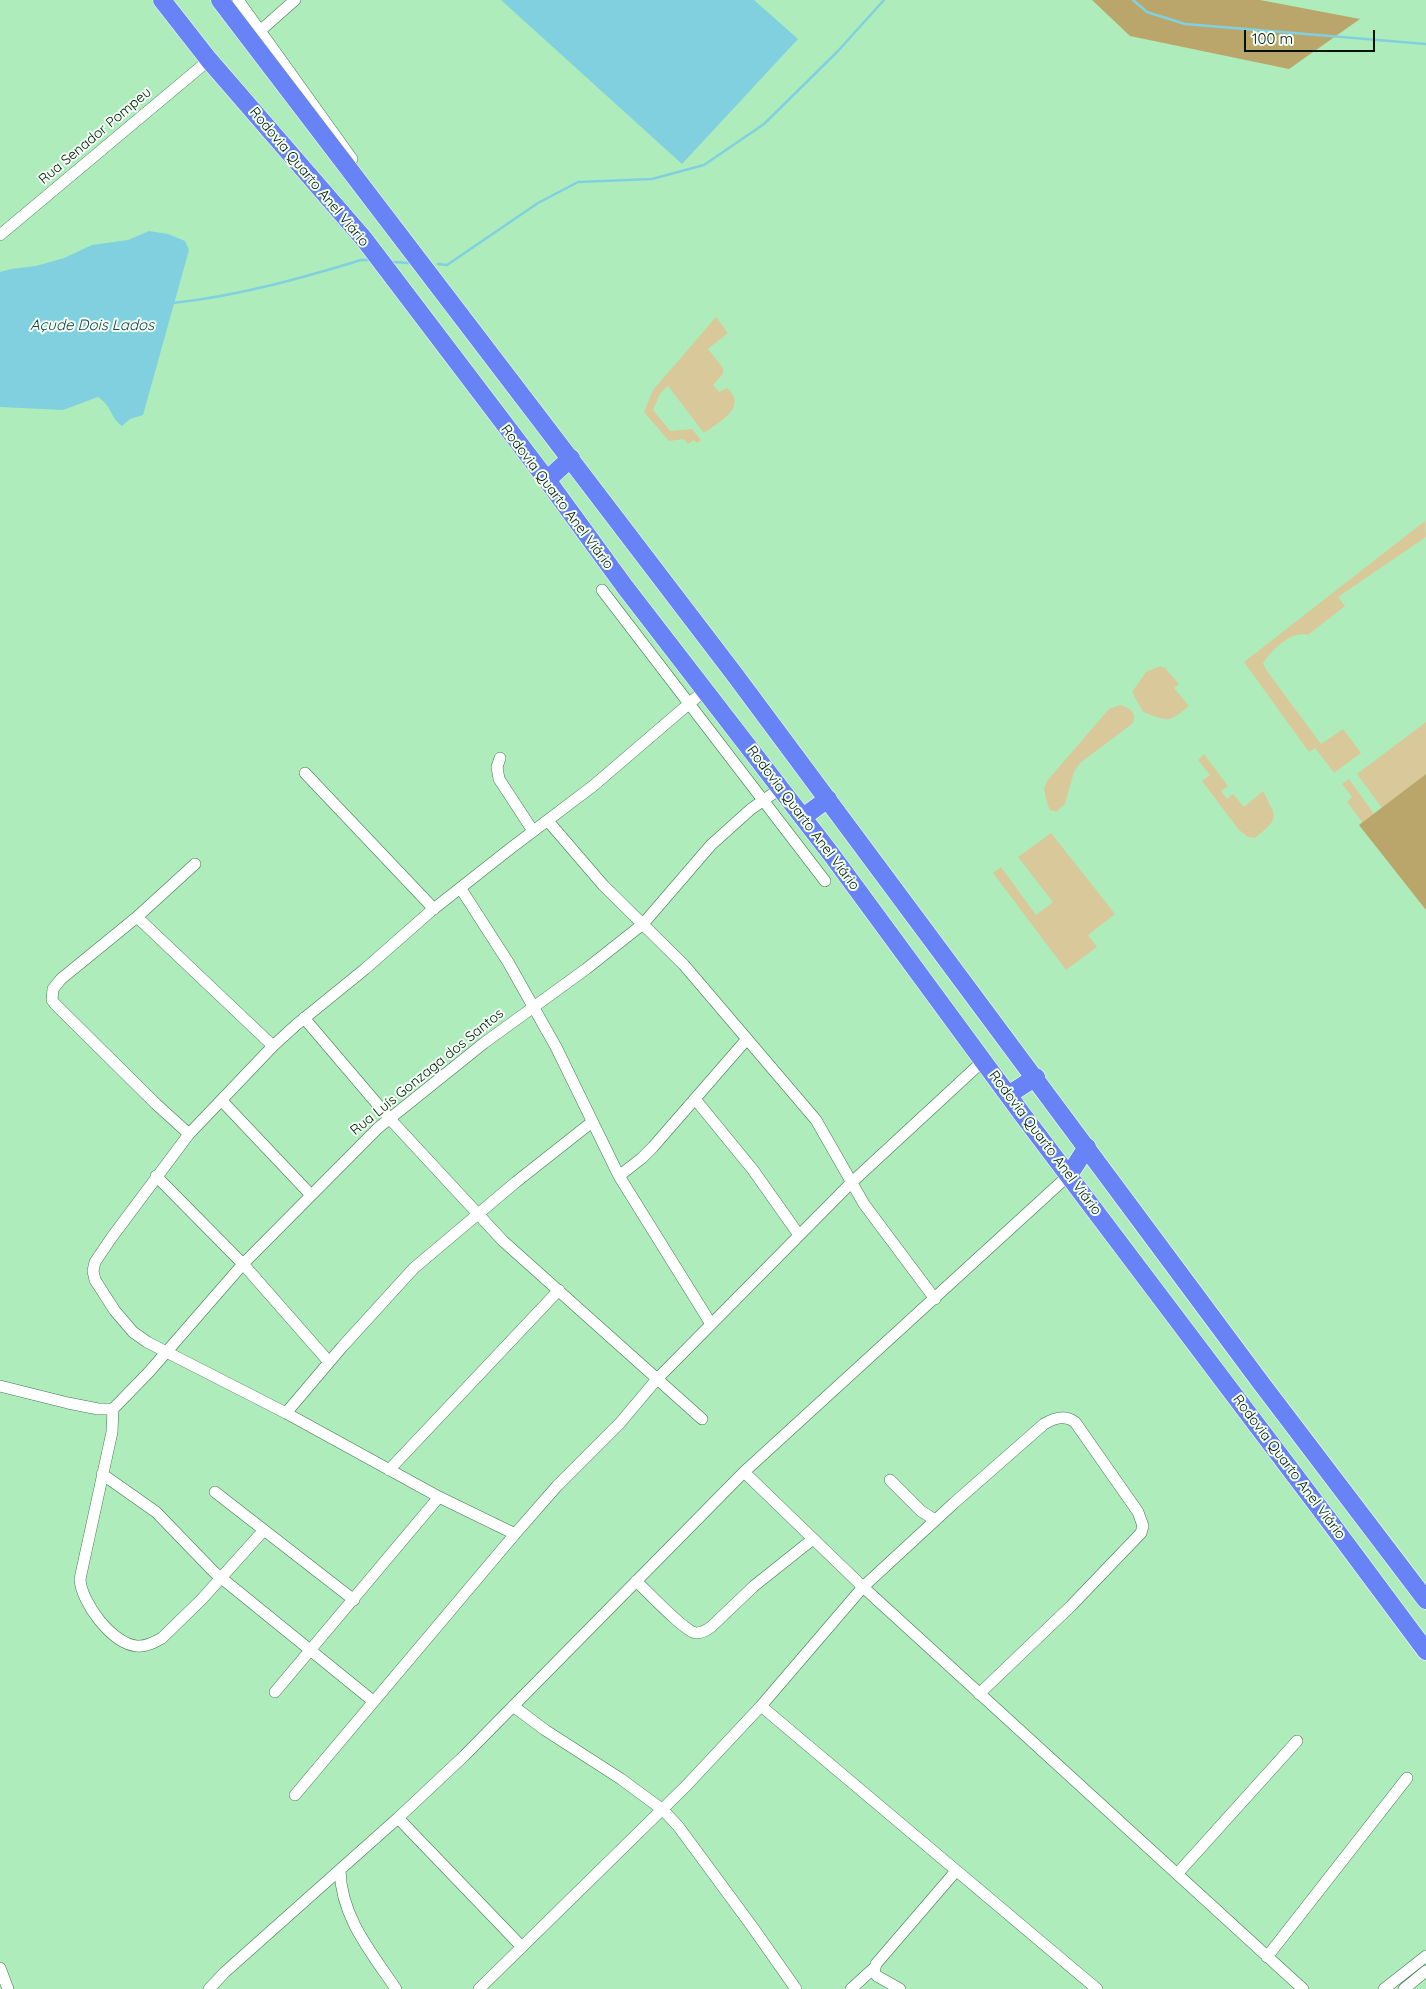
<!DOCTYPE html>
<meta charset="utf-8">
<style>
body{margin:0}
#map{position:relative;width:1426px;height:1989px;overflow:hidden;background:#aeecbc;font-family:Quicksand,sans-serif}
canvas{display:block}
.scale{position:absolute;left:1244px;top:30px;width:131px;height:22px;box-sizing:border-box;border:2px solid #001304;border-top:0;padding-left:6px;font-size:15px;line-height:18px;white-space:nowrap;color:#001304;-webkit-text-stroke:4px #f3fff5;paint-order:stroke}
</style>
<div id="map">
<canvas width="1426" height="1989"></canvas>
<div class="scale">100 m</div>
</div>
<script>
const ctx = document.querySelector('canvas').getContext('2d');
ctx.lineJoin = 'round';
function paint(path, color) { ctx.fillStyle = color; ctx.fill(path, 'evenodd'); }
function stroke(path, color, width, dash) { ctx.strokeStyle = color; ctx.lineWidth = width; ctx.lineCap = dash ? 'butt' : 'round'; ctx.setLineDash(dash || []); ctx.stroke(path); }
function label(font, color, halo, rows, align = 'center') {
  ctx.font = font + ' Quicksand,sans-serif'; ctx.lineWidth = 4; ctx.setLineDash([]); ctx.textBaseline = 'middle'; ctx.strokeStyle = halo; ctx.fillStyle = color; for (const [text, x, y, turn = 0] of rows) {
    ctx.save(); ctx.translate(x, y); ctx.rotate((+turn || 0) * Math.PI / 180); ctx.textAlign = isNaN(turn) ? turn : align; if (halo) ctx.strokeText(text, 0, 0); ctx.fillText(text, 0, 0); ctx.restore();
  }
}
paint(new Path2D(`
 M 716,317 L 728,333 L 708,349 L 723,368 L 723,374 L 713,385 L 719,392 L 727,388 C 749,407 719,422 704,433 L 668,386 L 660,394 L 653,410 L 670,431 L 692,429 L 701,440 L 697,443 L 694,440 L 688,444 L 684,439 L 669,441 L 644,412 L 653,390 Z
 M 1425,521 L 1426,537 L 1338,597 L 1345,606 L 1308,635 C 1291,630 1272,650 1263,663 L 1267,671 L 1321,744 L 1343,729 L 1361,753 L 1334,773 L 1315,748 L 1309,752 L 1244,662 Z
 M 1160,666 L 1165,668 L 1179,684 L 1174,688 L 1189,706 C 1167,724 1169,721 1143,712 L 1132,692 L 1146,672 Z
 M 1120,705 C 1131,708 1138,714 1132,724 L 1080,763 L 1074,772 L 1065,804 L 1056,812 L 1050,810 L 1047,803 L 1044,789 L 1047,781 L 1109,709 Z
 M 1426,722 L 1426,774 L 1382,808 L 1357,774 Z
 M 1204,754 L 1228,786 L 1221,791 L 1227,799 L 1233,794 L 1244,807 L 1263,791 C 1277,818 1280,818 1255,838 L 1248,837 L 1239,830 L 1202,781 L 1210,775 L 1198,760 Z
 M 1349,779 L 1374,814 L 1363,823 L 1347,802 L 1352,797 L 1342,784 Z
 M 1051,833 L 1115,914 L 1088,935 L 1097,947 L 1066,970 L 993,873 L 1001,867 L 1036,915 L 1053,902 L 1018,857 Z`), '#d9c99a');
paint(new Path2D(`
 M 1092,0 L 1260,0 L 1360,19 L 1289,69 L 1130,36 Z
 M 1426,774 L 1426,910 L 1359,825 Z`), '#baa66a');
paint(new Path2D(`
 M 501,0 L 754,0 L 798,39 L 682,164 Z
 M 149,231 L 168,234 L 185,241 L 189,250 L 143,415 L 130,419 L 122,426 C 110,418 113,407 98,397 L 63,410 L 0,407 L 0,272 L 11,269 L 36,266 L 64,258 L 92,245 L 128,240 Z`), '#80d0e0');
stroke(new Path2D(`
 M 1133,0 L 1147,12 L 1185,24 L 1426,44
 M 393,262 L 409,263
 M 438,264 L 447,265 L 538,203 L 578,182 L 652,179 L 704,165 L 764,124 L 838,51 L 884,0
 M 173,303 C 237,296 299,279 361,260 L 369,260`), '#80d0e0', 2.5);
const minor = new Path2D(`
 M 238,0 L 352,159
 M 261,30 L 295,0
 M 0,235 L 209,60
 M 602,590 L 825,881
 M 500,758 L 497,767 L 499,779 L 533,831
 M 305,773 L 434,909
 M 548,821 L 603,885 L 684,965 L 816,1120 L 864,1204 L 935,1299
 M 461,889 L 508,962 L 556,1047 L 619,1176 L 711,1324
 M 137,917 L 273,1046
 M 304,1018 L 390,1119 L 503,1241 L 702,1419
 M 695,1099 L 753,1170 L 799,1235
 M 222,1101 L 311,1195
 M 189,1134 L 156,1104 L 55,1004 L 52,1000 L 53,989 L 61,979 L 137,917 L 195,864
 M 156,1176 L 243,1264 L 329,1362
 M 619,1176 L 642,1158 L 653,1147 L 747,1039
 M 0,1386 L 68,1403 L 98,1409 L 113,1409 L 149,1372 L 243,1264 L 378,1128 L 484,1043 L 586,969 L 643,924 L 711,845 L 751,809 L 781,788
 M 113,1409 L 112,1432 L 80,1579 C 81,1602 112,1644 137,1646 C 146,1647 155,1642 162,1638 L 202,1599 L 264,1530
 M 286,1413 L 342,1347 L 414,1268 L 516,1182 L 592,1122
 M 389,1470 L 559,1290
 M 744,1472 L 863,1587 L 1303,1989
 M 102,1474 L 156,1512 L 214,1572 L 373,1701
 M 890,1480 L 921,1511 L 935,1520
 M 215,1492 L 354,1600
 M 515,1534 L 439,1497 L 286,1413 L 147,1342 L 133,1332 L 115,1311 L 95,1280 L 93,1271 L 95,1262 L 112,1237 L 189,1134 L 273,1046 L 296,1025 L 365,969 L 431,911 L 511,848 L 593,786 L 705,690
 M 636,1581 C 647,1591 685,1632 696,1633 C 702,1633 707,1630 711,1627 L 754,1586 L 813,1539
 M 275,1692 L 439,1497
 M 513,1706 L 545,1730 L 621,1779 L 663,1810 L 678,1826 L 751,1925 L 796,1989
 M 761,1706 L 1097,1989
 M 295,1795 L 515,1534 L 557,1486 L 620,1423 L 657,1379 L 851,1183 L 983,1061
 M 398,1818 L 522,1947
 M 340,1870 C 341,1917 371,1952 396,1989
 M 1177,1874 L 1297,1741
 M 1267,1957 L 1407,1778
 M 0,1968 L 8,1989
 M 209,1989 L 225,1972 L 398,1818 L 464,1756 L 744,1472 L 1069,1175
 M 479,1989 L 686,1786 L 761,1706 L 863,1587 L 954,1503 L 1044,1424 C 1054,1418 1065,1414 1075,1422 L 1138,1512 L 1143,1526 L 1141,1533 L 1071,1606 L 979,1694
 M 851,1989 L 874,1968
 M 900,1989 L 877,1976 L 874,1972 L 876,1964 L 956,1871
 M 1384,1989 L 1426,1956
 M 1404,1989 L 1426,1971`);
const highway = new Path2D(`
 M 162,0 L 209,60 L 364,239 L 547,480 L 625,587 L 831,854 L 1022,1114 L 1327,1518 L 1426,1651
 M 220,0 L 735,675 L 1261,1383 L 1426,1600
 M 547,480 L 571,458
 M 803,817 L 828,799
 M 1008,1095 L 1036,1077
 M 1069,1175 L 1087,1147`);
stroke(minor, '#3f794e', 12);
stroke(highway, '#fff', 19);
stroke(minor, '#fff', 11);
stroke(highway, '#6883f5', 18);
label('14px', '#001304', '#f3fff5', [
 ["Rua Senador Pompeu",95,136,-40],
 ["Rodovia Quarto Anel Viário",309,177,50],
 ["Rodovia Quarto Anel Viário",557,497,53],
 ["Rodovia Quarto Anel Viário",803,818,53],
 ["Rua Luís Gonzaga dos Santos",427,1072,-39],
 ["Rodovia Quarto Anel Viário",1045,1143,53],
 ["Rodovia Quarto Anel Viário",1289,1467,53]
]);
label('italic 15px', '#1a4047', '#f3fff5', [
 ["Açude Dois Lados",92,325]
]);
</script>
